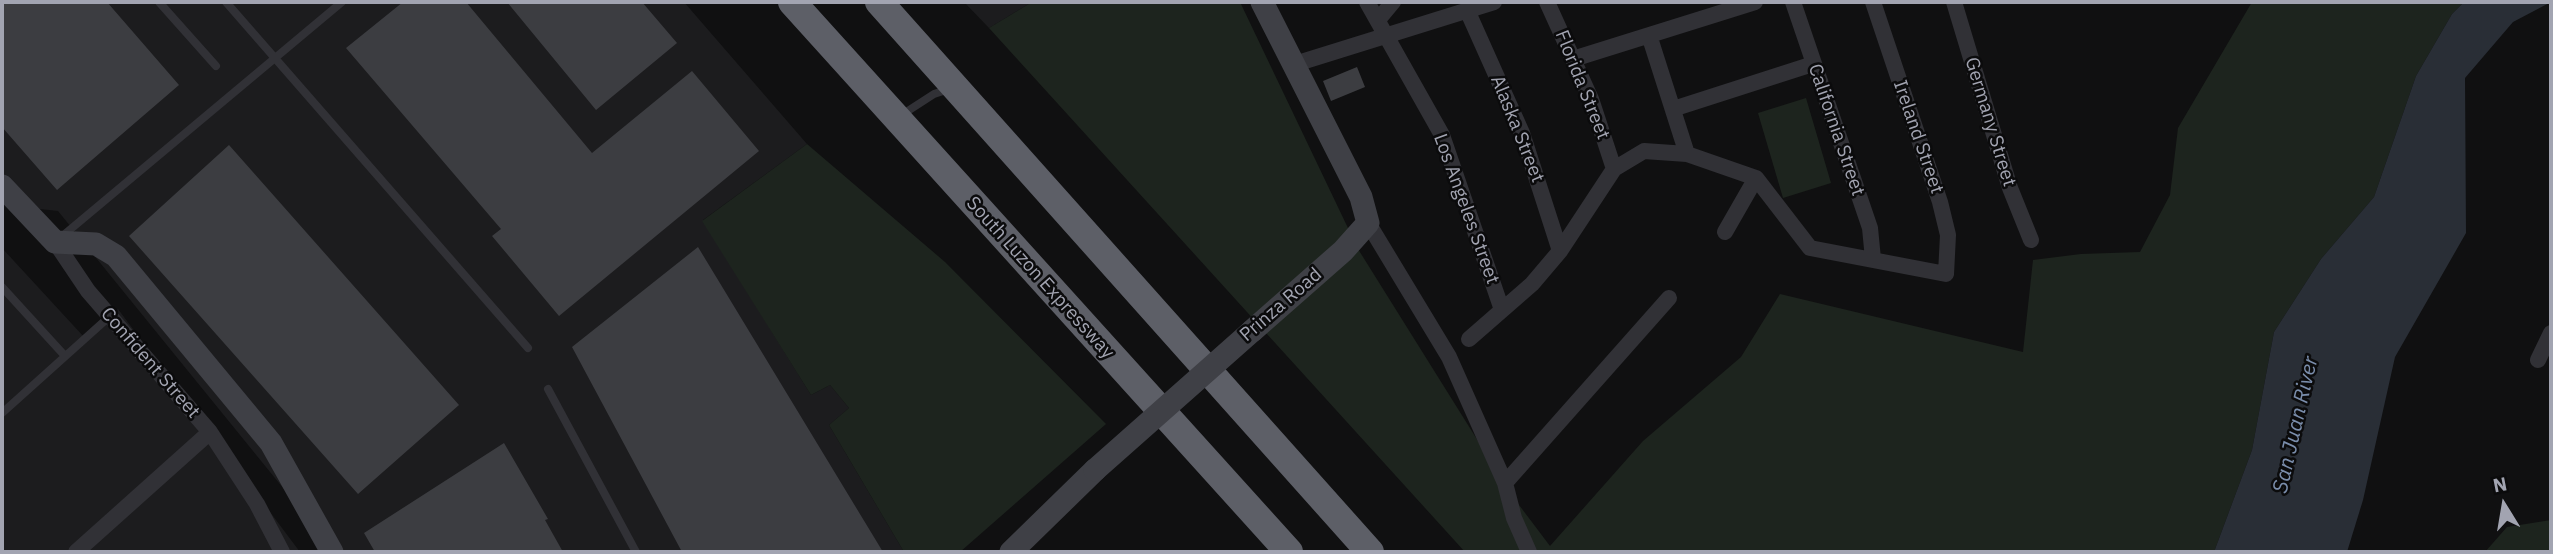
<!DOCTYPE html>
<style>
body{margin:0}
#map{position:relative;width:2553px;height:554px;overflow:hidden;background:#101011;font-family:"IBM Plex Sans",sans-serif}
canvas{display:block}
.frame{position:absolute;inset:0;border:4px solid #a2a4b1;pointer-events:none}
.north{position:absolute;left:2469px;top:470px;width:70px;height:70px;-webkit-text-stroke:5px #0b0b0c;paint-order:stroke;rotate:349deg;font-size:19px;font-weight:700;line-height:28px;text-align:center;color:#a2a4b1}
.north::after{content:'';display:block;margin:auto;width:24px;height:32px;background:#a2a4b1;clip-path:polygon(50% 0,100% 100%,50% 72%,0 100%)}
</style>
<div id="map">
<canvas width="2553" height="554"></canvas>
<div class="frame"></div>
<div class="north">N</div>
</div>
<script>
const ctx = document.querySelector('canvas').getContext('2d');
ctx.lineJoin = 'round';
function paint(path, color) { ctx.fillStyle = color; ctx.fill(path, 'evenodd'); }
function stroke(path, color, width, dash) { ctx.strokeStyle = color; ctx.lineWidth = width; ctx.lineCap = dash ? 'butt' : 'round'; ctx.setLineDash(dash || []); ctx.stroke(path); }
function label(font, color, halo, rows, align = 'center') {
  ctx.font = font + ' "IBM Plex Sans",sans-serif'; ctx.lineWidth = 5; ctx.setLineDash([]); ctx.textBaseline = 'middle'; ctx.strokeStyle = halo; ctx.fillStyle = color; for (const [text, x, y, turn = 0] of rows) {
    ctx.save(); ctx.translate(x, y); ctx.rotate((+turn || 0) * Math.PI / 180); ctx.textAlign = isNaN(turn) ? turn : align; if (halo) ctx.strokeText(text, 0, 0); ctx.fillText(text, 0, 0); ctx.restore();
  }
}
paint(new Path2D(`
 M 2,2 L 684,2 L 807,144 L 703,220 L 811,395 L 830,385 L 849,408 L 829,425 L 904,552 L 335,552 L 58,211 L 22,207 L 2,183 Z
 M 964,2 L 1032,2 L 989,28 Z
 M 2,248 L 84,337 L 118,309 L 300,552 L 2,552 Z`), '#1c1c1e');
paint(new Path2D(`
 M 1032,2 L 1240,2 L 1358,249 L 1513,497 L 1550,546 L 1643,441 L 1741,357 L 1780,294 L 2023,352 L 2033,260 L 2081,254 L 2140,252 L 2170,195 L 2178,128 L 2252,2 L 2464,2 L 2452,14 L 2416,76 L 2374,197 L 2321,259 L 2274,332 L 2252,450 L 2214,552 L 1465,552 L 989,28 Z
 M 1806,98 L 1831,183 L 1783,198 L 1758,113 Z
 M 807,144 L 945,262 L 1106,424 L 960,552 L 904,552 L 829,425 L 849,408 L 830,385 L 811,395 L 702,221 Z
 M 2551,520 L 2551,552 L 2485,552 L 2507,527 Z`), '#1d241e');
paint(new Path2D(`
 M 2464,2 L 2551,2 L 2513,22 L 2465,78 L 2466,233 L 2395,357 L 2363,500 L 2347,552 L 2214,552 L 2252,450 L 2274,332 L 2321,259 L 2374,197 L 2416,76 L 2452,14 Z`), '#292e36');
paint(new Path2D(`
 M 2,2 L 107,2 L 179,85 L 57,190 L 2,127 Z
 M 403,2 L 466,2 L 592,153 L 692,71 L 759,151 L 559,316 L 492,236 L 501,229 L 346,48 Z
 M 507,2 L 642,2 L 677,43 L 596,110 Z
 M 1357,67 L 1365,87 L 1331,101 L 1323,81 Z
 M 229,145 L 459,405 L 358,494 L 129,236 Z
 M 698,247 L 883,552 L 682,552 L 572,347 Z
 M 504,443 L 548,519 L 545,520 L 563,552 L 375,552 L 364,533 Z`), '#3c3d41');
stroke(new Path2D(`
 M 159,2 L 216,66
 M 226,2 L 528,348
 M 900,116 L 934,94 L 949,89
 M 60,238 L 342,2
 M 2,287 L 65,356
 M 548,389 L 636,552
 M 2,413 L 109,317`), '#313136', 8);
stroke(new Path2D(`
 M 1367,2 L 1442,135 L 1502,310
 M 1547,2 L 1591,99 L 1614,169
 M 1793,2 L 1870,228 L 1873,259
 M 1954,2 L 2010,188 L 2031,240
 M 1467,10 L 1522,133 L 1560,251
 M 1378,20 L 1393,2
 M 1649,35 L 1687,154
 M 1573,59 L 1755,2
 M 1295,64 L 1494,2
 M 1673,109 L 1813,64
 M 1368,223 L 1449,357 L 1505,483 L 1514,518 L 1529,552
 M 1725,232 L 1756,178
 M 55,242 L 88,291 L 210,432 L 257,504 L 282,552
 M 1469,339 L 1532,284 L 1560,251 L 1614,169 L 1644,151 L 1687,154 L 1756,178 L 1810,248 L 1946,274 L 1948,235 L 1940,202 L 1873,2
 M 2538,360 L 2551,333
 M 1505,483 L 1669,298
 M 76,552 L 210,432`), '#313136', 16);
stroke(new Path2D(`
 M 2,186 L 55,242 L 96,244 L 116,256 L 271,443 L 332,552
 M 1252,331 L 1343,251 L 1368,223 L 1361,197 L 1262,2
 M 1011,552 L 1095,470`), '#3f4046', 23);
stroke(new Path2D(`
 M 792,2 L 1289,552
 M 879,2 L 1370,552`), '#5d5f67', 28);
stroke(new Path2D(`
 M 1095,470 L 1252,331`), '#3f4046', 23);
label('19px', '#a2a4b1', '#0b0b0c', [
 ["Florida Street",1582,85,68],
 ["Germany Street",1990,122,73],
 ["Alaska Street",1517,129,68],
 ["California Street",1836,130,71],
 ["Ireland Street",1918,137,71],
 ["Los Angeles Street",1466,209,70],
 ["South Luzon Expressway",1040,278,48],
 ["Prinza Road",1281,305,-41],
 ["Confident Street",150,363,49]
]);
label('italic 21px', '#7a8dab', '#0b0b0c', [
 ["San Juan River",2296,425,-77]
]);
</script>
